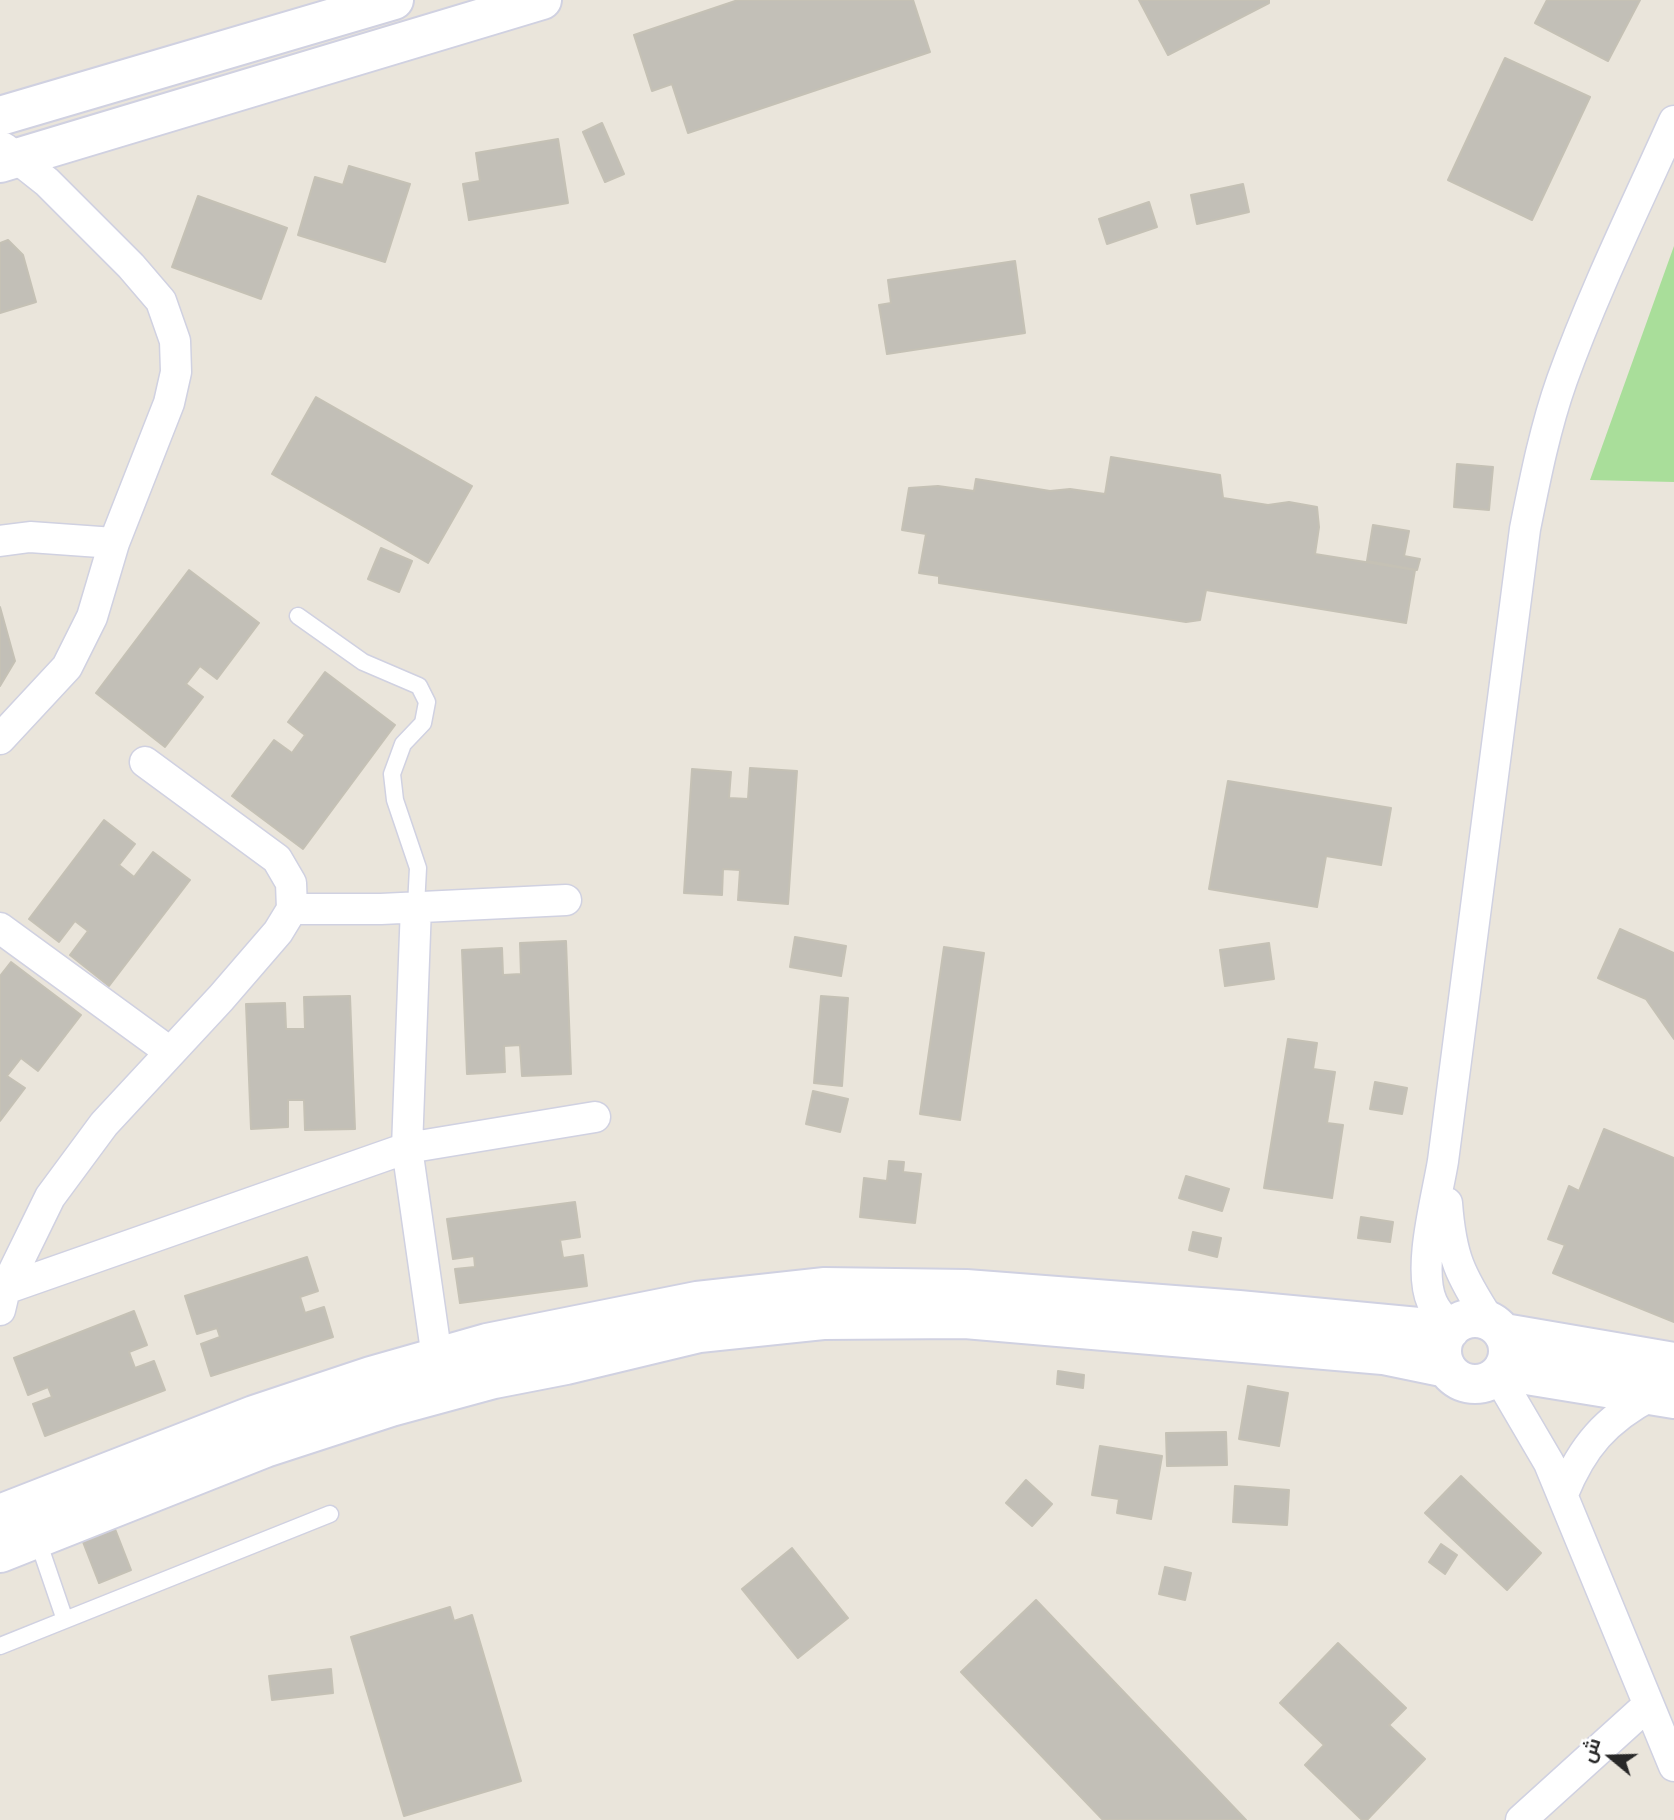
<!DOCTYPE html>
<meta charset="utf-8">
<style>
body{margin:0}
#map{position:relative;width:1674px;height:1820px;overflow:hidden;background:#eae5db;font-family:Poppins,Cairo,sans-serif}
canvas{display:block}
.north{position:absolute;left:1576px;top:1722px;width:70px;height:70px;-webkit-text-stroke:5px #fff;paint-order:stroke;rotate:289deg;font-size:19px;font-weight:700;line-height:28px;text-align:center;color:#282828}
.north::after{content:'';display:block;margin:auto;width:24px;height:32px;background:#282828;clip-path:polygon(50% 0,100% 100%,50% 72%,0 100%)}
</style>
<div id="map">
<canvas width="1674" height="1820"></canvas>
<div class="north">ش</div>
</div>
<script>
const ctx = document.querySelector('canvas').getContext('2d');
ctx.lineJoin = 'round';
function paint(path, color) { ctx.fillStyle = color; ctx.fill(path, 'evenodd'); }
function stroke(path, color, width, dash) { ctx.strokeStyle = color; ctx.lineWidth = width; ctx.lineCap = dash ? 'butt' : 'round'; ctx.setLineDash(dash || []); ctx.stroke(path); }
paint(new Path2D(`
 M 1674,246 L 1674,482 L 1590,480 Z`), '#a9de9a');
const building = new Path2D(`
 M 738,0 L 913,0 L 930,52 L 688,133 L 672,84 L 652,91 L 634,35 Z
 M 1139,0 L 1269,0 L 1269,3 L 1168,55 Z
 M 1547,0 L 1640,0 L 1608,61 L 1535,23 Z
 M 1505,58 L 1590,97 L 1532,220 L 1448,180 Z
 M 602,123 L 624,174 L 605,182 L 583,132 Z
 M 558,139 L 568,203 L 469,220 L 463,184 L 480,181 L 476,153 Z
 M 349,166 L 410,184 L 385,262 L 298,235 L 315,177 L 343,185 Z
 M 1243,184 L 1249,212 L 1197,224 L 1191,195 Z
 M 198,196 L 287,228 L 261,299 L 172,267 Z
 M 1149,202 L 1157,227 L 1107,244 L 1099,219 Z
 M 8,240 L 23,255 L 36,302 L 0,313 L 0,243 Z
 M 1015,261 L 1025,333 L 887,354 L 879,305 L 891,303 L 888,280 Z
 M 316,397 L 472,486 L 428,563 L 272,474 Z
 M 1111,457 L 1220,475 L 1223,498 L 1268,505 L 1289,502 L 1317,507 L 1319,527 L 1315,554 L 1415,570 L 1406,623 L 1206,590 L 1200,620 L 1186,622 L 939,583 L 939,576 L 919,573 L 926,534 L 902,530 L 909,488 L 938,486 L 974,491 L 976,479 L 1050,491 L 1070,489 L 1105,494 Z
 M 1457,464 L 1493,467 L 1489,510 L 1454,507 Z
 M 1373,525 L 1409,531 L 1404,556 L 1420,559 L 1417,570 L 1367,561 Z
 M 381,548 L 412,561 L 399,592 L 368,579 Z
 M 189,570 L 259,623 L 217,679 L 200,666 L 186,684 L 203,697 L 165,747 L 96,693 Z
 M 0,607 L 15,661 L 0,686 Z
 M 325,672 L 395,725 L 303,849 L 232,796 L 274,740 L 292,753 L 305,735 L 288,722 Z
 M 750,768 L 797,771 L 788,904 L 738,900 L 740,870 L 723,869 L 722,895 L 684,893 L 692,769 L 731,772 L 729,798 L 748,799 Z
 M 1228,781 L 1391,808 L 1381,865 L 1326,856 L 1317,907 L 1209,889 Z
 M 104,820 L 135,844 L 119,865 L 134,877 L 153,852 L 190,880 L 109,986 L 70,955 L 88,931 L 75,921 L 59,942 L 29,919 Z
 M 1620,929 L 1674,953 L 1674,1039 L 1646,999 L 1598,978 Z
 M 795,937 L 846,946 L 841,976 L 790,967 Z
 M 566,941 L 571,1074 L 522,1076 L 520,1045 L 504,1046 L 505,1072 L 467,1074 L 462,950 L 502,948 L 503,975 L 521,974 L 520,943 Z
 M 1269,943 L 1274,979 L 1225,986 L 1220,950 Z
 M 944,947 L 984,953 L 960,1120 L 920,1114 Z
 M 11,962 L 81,1015 L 38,1071 L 21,1058 L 7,1076 L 25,1088 L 0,1121 L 0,976 Z
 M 350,996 L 355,1129 L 305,1130 L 304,1100 L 288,1100 L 288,1127 L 251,1129 L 246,1004 L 285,1003 L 286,1029 L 305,1029 L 304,997 Z
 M 821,996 L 848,998 L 842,1086 L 814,1083 Z
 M 1288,1039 L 1317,1043 L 1313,1069 L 1335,1072 L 1327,1123 L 1343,1125 L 1332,1198 L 1264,1188 Z
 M 1375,1082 L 1407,1088 L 1402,1114 L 1370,1109 Z
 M 813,1091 L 848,1099 L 840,1132 L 806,1124 Z
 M 1604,1129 L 1674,1158 L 1674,1322 L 1553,1273 L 1565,1245 L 1548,1239 L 1569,1186 L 1579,1191 Z
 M 889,1161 L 904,1162 L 903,1172 L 921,1174 L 915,1223 L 860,1217 L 864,1178 L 887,1181 Z
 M 1186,1176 L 1229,1189 L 1222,1211 L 1179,1198 Z
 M 575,1202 L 580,1237 L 560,1240 L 563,1258 L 583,1255 L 587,1286 L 460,1303 L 455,1269 L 475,1267 L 474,1256 L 453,1259 L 447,1219 Z
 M 1361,1217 L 1393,1222 L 1390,1242 L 1358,1238 Z
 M 1193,1232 L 1221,1238 L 1217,1257 L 1189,1250 Z
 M 307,1257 L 318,1291 L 300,1297 L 305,1313 L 324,1307 L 333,1337 L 211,1376 L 201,1344 L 220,1337 L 217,1328 L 197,1334 L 185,1296 Z
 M 134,1311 L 147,1345 L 129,1352 L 135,1368 L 154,1361 L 165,1390 L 45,1436 L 33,1404 L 52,1397 L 48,1387 L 28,1395 L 14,1358 Z
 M 1058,1371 L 1084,1375 L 1083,1388 L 1057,1384 Z
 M 1248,1386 L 1288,1393 L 1279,1446 L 1239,1439 Z
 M 1226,1432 L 1227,1465 L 1167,1466 L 1166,1433 Z
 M 1100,1446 L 1162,1456 L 1151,1519 L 1117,1513 L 1119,1499 L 1092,1495 Z
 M 1461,1476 L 1541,1553 L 1507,1590 L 1425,1513 Z
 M 1026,1480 L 1052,1504 L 1032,1526 L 1006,1503 Z
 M 1235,1486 L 1289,1490 L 1287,1525 L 1233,1522 Z
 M 115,1529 L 131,1570 L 99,1583 L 83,1542 Z
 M 1441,1544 L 1457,1555 L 1445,1574 L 1429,1562 Z
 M 792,1548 L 848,1618 L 798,1658 L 742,1589 Z
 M 1165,1567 L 1191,1573 L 1185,1600 L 1159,1594 Z
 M 1036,1600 L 1246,1820 L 1103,1820 L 961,1672 Z
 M 450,1607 L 454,1621 L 472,1615 L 521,1781 L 404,1816 L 351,1637 Z
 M 1338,1643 L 1406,1708 L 1389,1725 L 1425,1759 L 1367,1820 L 1362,1820 L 1305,1765 L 1324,1745 L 1280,1703 Z
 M 331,1669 L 333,1693 L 272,1700 L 269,1676 Z`);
paint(building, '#c2bfb7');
stroke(building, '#c5c1b5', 2);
const service = new Path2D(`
 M 298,616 L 363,662 L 419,686 L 427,702 L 423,723 L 403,744 L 392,774 L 395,800 L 418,868 L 416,906
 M 37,1538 L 65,1620 L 330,1514
 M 0,1646 L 65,1620`);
const minor = new Path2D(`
 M 0,541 L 30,537 L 114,543
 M 0,739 L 67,667 L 92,617 L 114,543 L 169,403 L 176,372 L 175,341 L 161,301 L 131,266 L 47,182 L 4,148
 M 416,906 L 407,1148 L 437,1358
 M 292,909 L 381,909 L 566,900
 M 0,928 L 170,1052
 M 1447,1203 C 1451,1257 1460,1275 1489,1320
 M 5,1289 L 407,1148 L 595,1117
 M 0,1310 L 5,1289 L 50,1197 L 104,1124 L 221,998 L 278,932 L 292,909 L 291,883 L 277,859 L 145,762
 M 1452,1328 C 1444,1320 1436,1312 1432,1302 C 1417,1268 1437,1198 1443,1161 L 1525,529 C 1535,479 1545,428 1562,380 C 1594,291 1636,206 1674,121
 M 1498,1376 L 1549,1463 L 1674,1766
 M 1563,1494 C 1582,1447 1606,1419 1652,1395
 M 1521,1820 L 1648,1705`);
const secondary = new Path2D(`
 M 0,116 L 394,0
 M 0,163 L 542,0
 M1442 1351a33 33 0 1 1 66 0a33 33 0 1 1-66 0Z
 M 1504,1333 L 1674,1362
 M 1502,1371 L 1674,1399
 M 0,1514 L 254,1415 L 371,1376 L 487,1343 L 697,1301 L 825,1287 L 966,1289 L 1239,1310 L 1450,1330
 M 0,1553 L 265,1448 L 391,1407 L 494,1379 L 566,1365 L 699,1333 L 823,1320 L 965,1319 L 1383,1355 L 1446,1368`);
stroke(service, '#d0d1e1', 19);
stroke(minor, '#d0d1e1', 33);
stroke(secondary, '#d0d1e1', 42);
stroke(service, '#fff', 16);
stroke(minor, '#fff', 30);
stroke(secondary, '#fff', 38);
</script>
